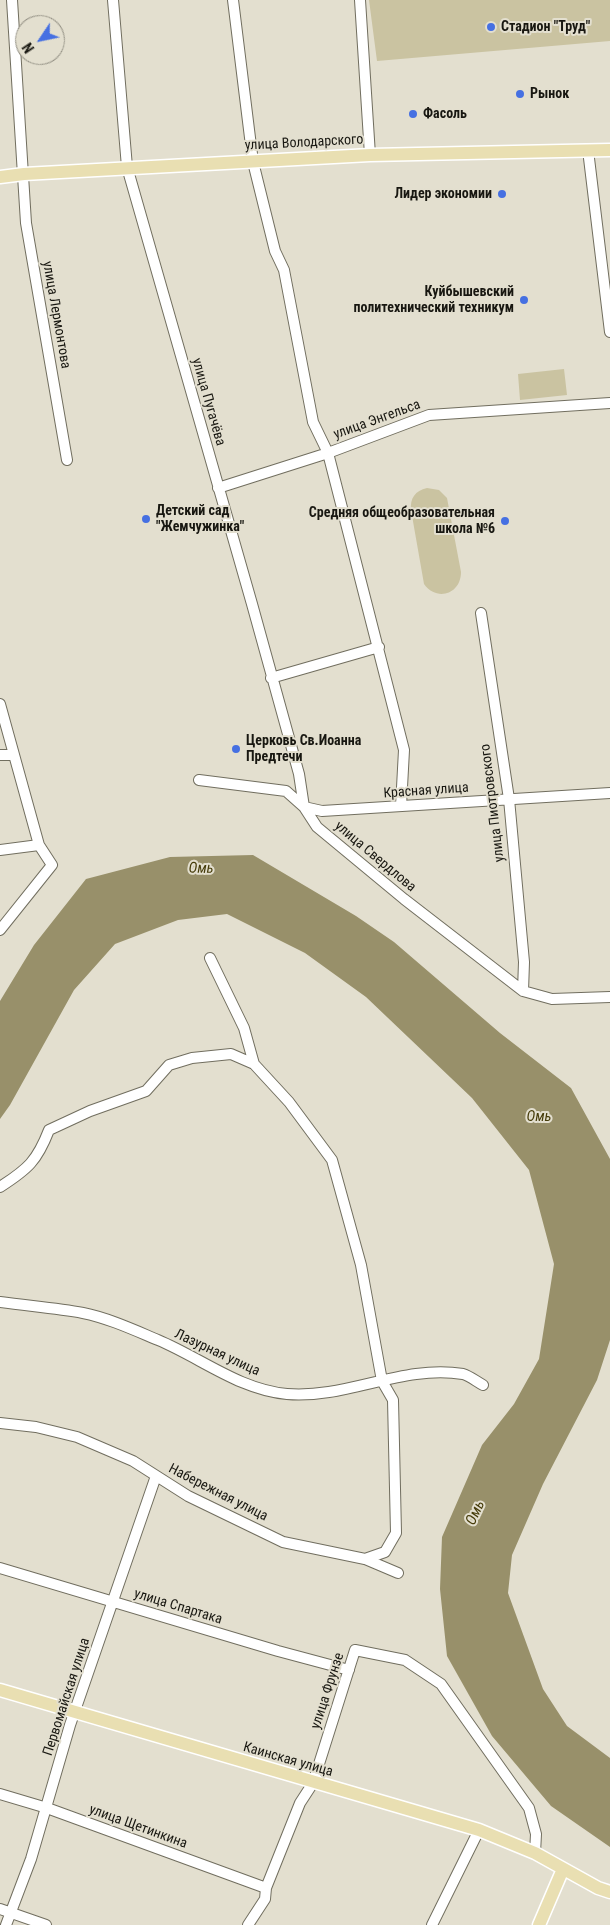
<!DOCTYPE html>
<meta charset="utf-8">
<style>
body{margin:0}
#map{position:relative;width:610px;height:1925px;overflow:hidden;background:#e3dfcf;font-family:"Roboto Condensed",sans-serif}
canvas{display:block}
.north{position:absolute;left:15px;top:15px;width:50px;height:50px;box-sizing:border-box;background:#e3dfcf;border:1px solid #928f83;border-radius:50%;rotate:236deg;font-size:14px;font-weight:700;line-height:20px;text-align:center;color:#181711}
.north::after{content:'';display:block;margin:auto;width:18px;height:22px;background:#4670e2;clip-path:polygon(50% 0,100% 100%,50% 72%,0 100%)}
</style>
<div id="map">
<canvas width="610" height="1925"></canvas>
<div class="north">N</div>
</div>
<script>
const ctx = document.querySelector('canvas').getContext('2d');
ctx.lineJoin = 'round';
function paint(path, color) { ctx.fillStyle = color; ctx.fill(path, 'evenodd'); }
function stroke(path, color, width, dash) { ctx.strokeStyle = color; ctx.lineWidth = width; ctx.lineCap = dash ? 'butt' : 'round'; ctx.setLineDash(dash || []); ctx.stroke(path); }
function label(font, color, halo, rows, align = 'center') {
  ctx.font = font + ' "Roboto Condensed",sans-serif'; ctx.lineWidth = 4; ctx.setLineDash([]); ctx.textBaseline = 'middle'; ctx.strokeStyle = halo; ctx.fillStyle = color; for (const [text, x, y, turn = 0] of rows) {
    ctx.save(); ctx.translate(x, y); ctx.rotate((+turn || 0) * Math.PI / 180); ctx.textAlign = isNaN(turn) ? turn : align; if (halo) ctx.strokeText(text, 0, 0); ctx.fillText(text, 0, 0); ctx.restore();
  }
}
paint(new Path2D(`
 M 369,0 L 610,0 L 610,41 L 377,61 Z
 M 564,369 L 567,395 L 520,400 L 518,374 Z
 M 427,488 L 439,490 L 447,498 L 461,572 C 461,594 437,602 424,584 L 411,510 C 410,498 415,491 427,488 Z`), '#cac3a1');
paint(new Path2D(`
 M 253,855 L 356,916 L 394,942 L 500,1033 L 571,1088 L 610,1159 L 610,1340 L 597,1380 L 543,1484 L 512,1555 L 508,1593 L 543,1689 L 567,1726 L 610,1758 L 610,1847 L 551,1806 L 492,1736 L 447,1656 L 440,1589 L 442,1537 L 482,1445 L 514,1404 L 539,1359 L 554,1264 L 529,1170 L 472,1098 L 366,997 L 305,953 L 227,914 L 178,920 L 115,944 L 74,990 L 10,1105 L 0,1119 L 0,1001 L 34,945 L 86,879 L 170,857 Z`), '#98906a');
const minor = new Path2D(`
 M 12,0 L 26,223 L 67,460
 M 113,0 L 127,167 L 252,604 L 299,774 L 304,807 L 322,811 L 610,793
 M 233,0 L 253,162 L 275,251 L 284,270 L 313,422 L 328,453 L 404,750 L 401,806
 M 360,0 L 370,155
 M 588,150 L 610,332
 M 218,488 L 328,453 L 429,415 L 610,403
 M 481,613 L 509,799 L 524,962 L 523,991
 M 271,678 L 379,647
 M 0,704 L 39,845 L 52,865 L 0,930
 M 0,755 L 13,755
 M 199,780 L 286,791 L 304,807 L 317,827 L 404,899 L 523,991 L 552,999 L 610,997
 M 0,850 L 39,845
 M 210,958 L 244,1028 L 254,1064
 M 0,1187 C 28,1169 37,1161 49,1130 L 90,1111 L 146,1091 L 169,1065 L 192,1058 L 231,1054 L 254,1064 L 289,1102 L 332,1160 L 361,1265 L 382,1381 L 393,1400 L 396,1533 L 385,1552 L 365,1559
 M 0,1302 C 28,1306 56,1308 83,1313 C 108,1318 134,1330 158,1340 C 201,1358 240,1390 287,1394 C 347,1399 403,1364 463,1374 C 470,1376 477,1382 483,1385
 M 0,1423 L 36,1427 L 77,1437 L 133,1461 L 188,1496 L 283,1542 L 365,1559 L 398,1573
 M 0,1568 L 278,1651 L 349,1670
 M 0,1794 L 47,1808 L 266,1888
 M 0,1909 L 46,1925
 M 6,1925 L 31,1859 L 70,1725 L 156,1476
 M 248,1925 L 265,1899 L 266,1888 L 300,1803 L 313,1783 L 355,1650 L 405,1660 L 441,1684 L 529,1808 L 536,1834 L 535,1853
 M 432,1925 L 479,1830`);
const major = new Path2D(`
 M 0,177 L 24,174 L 370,155 L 610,150
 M 0,1690 L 479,1830 L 535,1853 L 598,1888 L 610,1892
 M 539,1925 L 563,1869`);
stroke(minor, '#716e5f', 12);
stroke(major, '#fff', 15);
stroke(minor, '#fff', 10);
stroke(major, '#e9dfb2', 12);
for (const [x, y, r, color] of [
 [491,27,5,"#4670e2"],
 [520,94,5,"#4670e2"],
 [413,114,5,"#4670e2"],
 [502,194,5,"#4670e2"],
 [524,300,5,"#4670e2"],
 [146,519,5,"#4670e2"],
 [505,521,5,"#4670e2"],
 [236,749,5,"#4670e2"]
]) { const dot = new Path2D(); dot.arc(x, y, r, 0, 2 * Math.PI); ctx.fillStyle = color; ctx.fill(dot); stroke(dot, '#e3dfcf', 2); }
label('bold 14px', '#181711', '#e3dfcf', [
 ["Стадион \"Труд\"",501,27],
 ["Рынок",530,94],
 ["Фасоль",423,114],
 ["Лидер экономии",492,194,"right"],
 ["Куйбышевский",514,292,"right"],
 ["политехнический техникум",514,308,"right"],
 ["Детский сад",156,511],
 ["\"Жемчужинка\"",156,527],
 ["Средняя общеобразовательная",495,513,"right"],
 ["школа №6",495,529,"right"],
 ["Церковь Св.Иоанна",246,741],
 ["Предтечи",246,757]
], 'left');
label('14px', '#181711', '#e3dfcf', [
 ["улица Володарского",304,143,-3],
 ["улица Лермонтова",56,315,80],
 ["улица Пугачёва",208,402,74],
 ["улица Энгельса",377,420,-20],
 ["Красная улица",426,791,-4],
 ["улица Пиотровского",493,803,-97],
 ["улица Свердлова",375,857,40],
 ["Лазурная улица",217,1353,25],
 ["Набережная улица",218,1493,27],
 ["улица Спартака",178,1607,17],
 ["улица Фрунзе",328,1691,-72],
 ["Первомайская улица",67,1697,-72],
 ["Каинская улица",288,1760,16],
 ["улица Щетинкина",138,1827,20]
]);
label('italic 15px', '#463c0a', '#e3dfcf', [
 ["Омь",201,869,1],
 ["Омь",539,1117],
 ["Омь",476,1513,-65]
]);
</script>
